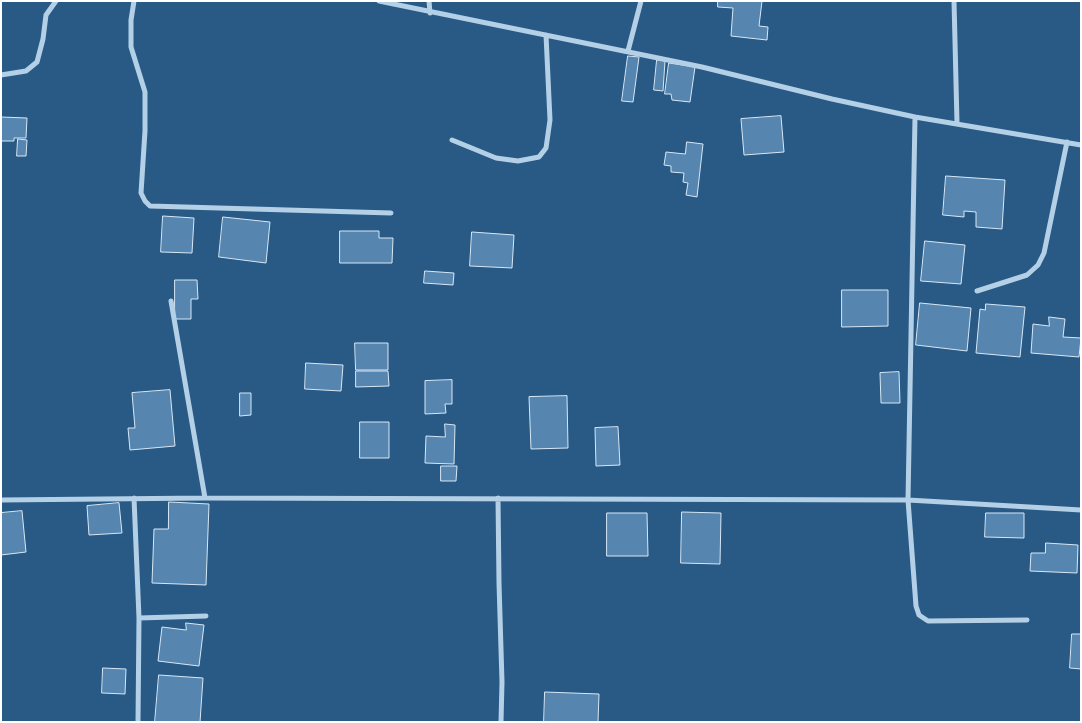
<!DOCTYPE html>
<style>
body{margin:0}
#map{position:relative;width:1082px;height:723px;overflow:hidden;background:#295985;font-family:Montserrat,sans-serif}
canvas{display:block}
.frame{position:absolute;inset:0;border:2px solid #fff;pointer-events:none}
</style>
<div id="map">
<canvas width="1082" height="723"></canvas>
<div class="frame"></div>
</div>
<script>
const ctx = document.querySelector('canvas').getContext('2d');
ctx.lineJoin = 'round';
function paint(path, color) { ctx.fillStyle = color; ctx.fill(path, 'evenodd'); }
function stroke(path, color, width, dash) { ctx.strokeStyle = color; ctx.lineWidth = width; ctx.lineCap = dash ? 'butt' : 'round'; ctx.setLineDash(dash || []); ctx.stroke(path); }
const building = new Path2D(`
 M 718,1 L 762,1 L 759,26 L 768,27 L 767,40 L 731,36 L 733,8 L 718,7 Z
 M 628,56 L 639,57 L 633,102 L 622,101 Z
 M 657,60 L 665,61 L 663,91 L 654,90 Z
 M 669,63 L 695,67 L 690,102 L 672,100 L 671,94 L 665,94 Z
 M 781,116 L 784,152 L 744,155 L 741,119 Z
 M 1,117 L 27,118 L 26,138 L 14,138 L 14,141 L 1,141 Z
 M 18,139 L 27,140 L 26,156 L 17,156 Z
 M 687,142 L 703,144 L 697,197 L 686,195 L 688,183 L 683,182 L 684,173 L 671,172 L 671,166 L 664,165 L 666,152 L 685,154 Z
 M 946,176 L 1005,180 L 1002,229 L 976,227 L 976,212 L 964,211 L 964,217 L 943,215 Z
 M 163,216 L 194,218 L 192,253 L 161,252 Z
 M 223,217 L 270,222 L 266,263 L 219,257 Z
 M 340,231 L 379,231 L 379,238 L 393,238 L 392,263 L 340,263 Z
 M 472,232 L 514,235 L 512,268 L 470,266 Z
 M 925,241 L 965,245 L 961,284 L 921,281 Z
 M 425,271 L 454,273 L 453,285 L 424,283 Z
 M 175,280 L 197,280 L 198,299 L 191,299 L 191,319 L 175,319 Z
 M 842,290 L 888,290 L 888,326 L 842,327 Z
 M 920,303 L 971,308 L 967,351 L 916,345 Z
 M 986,304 L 1025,307 L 1020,357 L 976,353 L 980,309 L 985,310 Z
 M 1049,317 L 1065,319 L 1063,337 L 1081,338 L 1079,357 L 1031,353 L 1033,324 L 1049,326 Z
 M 355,343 L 388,343 L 388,370 L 356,370 Z
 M 306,363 L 343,365 L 341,391 L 305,389 Z
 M 356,371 L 388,371 L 389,386 L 356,387 Z
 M 899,372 L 900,403 L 881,403 L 880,373 Z
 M 452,380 L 452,404 L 445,404 L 446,413 L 425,414 L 425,381 Z
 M 170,390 L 175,446 L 130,450 L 128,428 L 135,428 L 132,393 Z
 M 240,393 L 251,393 L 251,415 L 240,416 Z
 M 567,396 L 568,448 L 531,449 L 529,397 Z
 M 360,422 L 389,422 L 389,458 L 360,458 Z
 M 445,424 L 455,425 L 454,464 L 425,463 L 426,436 L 445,437 Z
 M 618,427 L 620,465 L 596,466 L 595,428 Z
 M 441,466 L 457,466 L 456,481 L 441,481 Z
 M 169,502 L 209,504 L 206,585 L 152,583 L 154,529 L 168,529 Z
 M 119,503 L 122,533 L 89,535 L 87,506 Z
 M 22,511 L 26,552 L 1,555 L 1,513 Z
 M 682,512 L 721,513 L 720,564 L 681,563 Z
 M 607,513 L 647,513 L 648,556 L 607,556 Z
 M 986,513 L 1024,513 L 1024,538 L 985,537 Z
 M 1046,543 L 1078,545 L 1077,573 L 1030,571 L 1031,553 L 1045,553 Z
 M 186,623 L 204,625 L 199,666 L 158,661 L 162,627 L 186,630 Z
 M 1072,634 L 1081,634 L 1081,669 L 1070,668 Z
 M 103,668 L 126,669 L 125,694 L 102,693 Z
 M 159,675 L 203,678 L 200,722 L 155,722 Z
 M 545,692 L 599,694 L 598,722 L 544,722 Z`);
paint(building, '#5685af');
stroke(building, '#d7e8f6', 1);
stroke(new Path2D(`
 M 134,1 L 131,20 L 131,47 L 145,92 L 145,131 L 141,193 L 145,201 L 150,206 L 391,213
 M 379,1 L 702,67 L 832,99 L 915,117 L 1081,145
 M 429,1 L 430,13
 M 954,1 L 957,123
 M 628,51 L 641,1
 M 1,75 L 26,71 L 37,62 L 43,39 L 46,15 L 56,1
 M 915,117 L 908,500 L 916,606 L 919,615 L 928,621 L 1027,620
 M 452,140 L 496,158 L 518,161 L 539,157 L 546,148 L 550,120 L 546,35
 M 977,291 L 1027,275 L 1038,265 L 1044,253 L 1067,142
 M 171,301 L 205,498
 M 134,498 L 139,618 L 138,722
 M 498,498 L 499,583 L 502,682 L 501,722
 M 1,500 L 205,498 L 908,500 L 1081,510
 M 139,618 L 206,616`), '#b4d0e7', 5);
</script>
